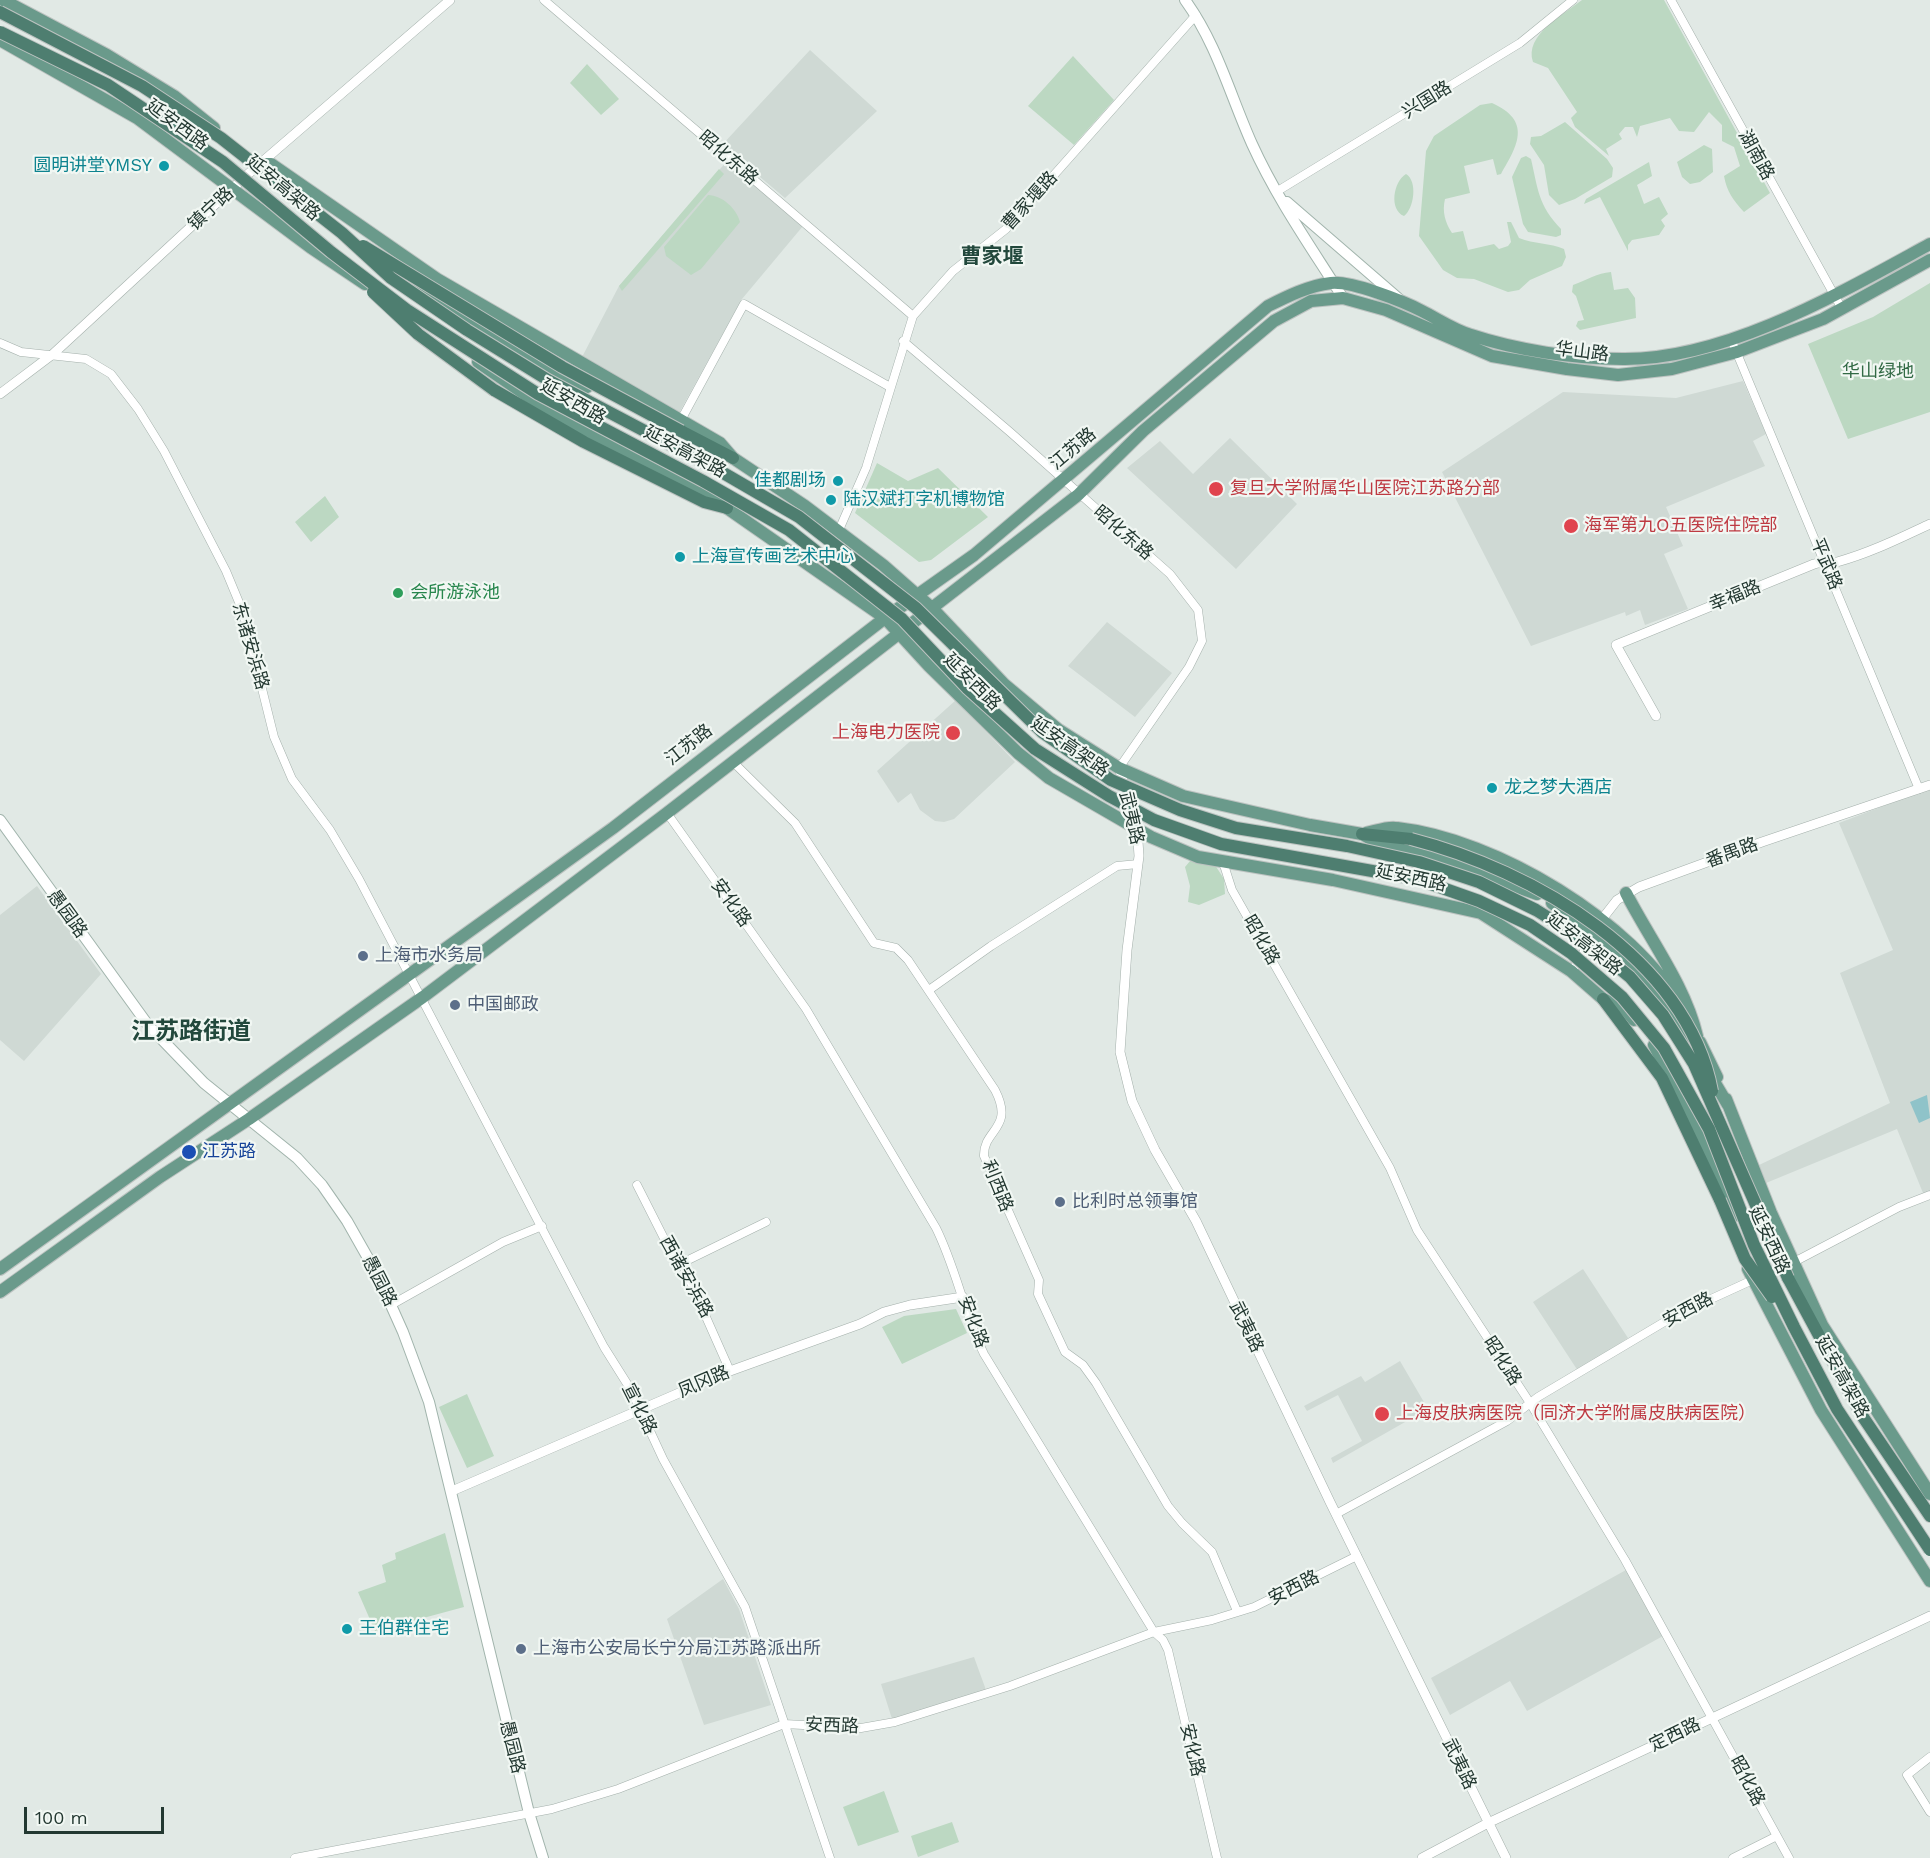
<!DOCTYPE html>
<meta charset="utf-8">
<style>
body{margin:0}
#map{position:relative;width:1930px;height:1858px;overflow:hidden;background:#e1e9e5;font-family:"Work Sans",sans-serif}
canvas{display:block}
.scale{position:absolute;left:24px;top:1807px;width:140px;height:27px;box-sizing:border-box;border:3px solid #233831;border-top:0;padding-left:8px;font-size:18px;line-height:21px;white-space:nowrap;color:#233831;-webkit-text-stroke:4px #f1f7f3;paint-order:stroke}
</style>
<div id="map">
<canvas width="1930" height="1858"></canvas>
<div class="scale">100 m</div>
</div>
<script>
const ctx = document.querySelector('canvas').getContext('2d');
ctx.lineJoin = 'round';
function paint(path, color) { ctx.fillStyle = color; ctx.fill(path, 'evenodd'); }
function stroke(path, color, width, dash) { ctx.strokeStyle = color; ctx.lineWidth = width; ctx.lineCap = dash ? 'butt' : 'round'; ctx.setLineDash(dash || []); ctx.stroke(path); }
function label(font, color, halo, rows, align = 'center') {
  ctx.font = font + ' "Work Sans","Noto Sans SC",sans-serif'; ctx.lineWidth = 4.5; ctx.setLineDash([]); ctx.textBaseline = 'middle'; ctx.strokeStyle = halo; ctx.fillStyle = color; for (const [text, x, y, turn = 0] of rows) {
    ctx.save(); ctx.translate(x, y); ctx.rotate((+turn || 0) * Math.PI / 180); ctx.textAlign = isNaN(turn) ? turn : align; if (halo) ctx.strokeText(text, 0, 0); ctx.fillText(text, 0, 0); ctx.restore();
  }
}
paint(new Path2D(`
 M 810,50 L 877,111 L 785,198 L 722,145 Z
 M 727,161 L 803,226 L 742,299 L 679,413 L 581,359 L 619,286 Z
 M 1743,381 L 1766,434 L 1753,441 L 1765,466 L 1666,507 L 1683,546 L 1664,554 L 1688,609 L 1645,625 L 1640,610 L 1626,616 L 1625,612 L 1531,646 L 1442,472 L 1563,392 L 1676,398 Z
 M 1230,438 L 1297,504 L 1236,569 L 1127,468 L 1160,441 L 1193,474 Z
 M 1107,622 L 1172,673 L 1135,717 L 1068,666 Z
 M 956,700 L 1015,762 L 954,819 L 944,822 L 935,821 L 920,810 L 911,793 L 898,803 L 877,771 Z
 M 1930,788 L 1930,1191 L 1923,1193 L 1897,1129 L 1766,1183 L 1759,1165 L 1890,1103 L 1840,973 L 1893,950 L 1839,823 Z
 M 37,886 L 101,974 L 24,1061 L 0,1040 L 0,915 Z
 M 1583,1269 L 1628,1338 L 1578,1371 L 1533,1302 Z
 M 1400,1361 L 1428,1409 L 1333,1463 L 1331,1458 L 1362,1441 L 1338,1395 L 1307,1411 L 1304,1406 L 1361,1376 L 1365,1382 Z
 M 1626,1570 L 1663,1636 L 1527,1711 L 1510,1681 L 1450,1715 L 1431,1678 Z
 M 723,1579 L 739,1609 L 771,1705 L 704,1725 L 667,1619 Z
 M 974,1657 L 986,1690 L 892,1719 L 881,1684 Z`), '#cfd9d4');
paint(new Path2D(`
 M 1582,0 L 1664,0 L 1770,193 L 1744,212 C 1733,200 1727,192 1724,176 L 1740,166 L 1734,147 L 1722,141 L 1722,125 L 1709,112 L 1694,132 L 1679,131 L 1670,118 L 1640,126 L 1637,137 L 1633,127 L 1625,127 L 1619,134 L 1622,139 L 1606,149 L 1609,156 L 1575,127 L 1571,118 L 1577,112 L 1548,68 L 1533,62 C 1524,35 1563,15 1582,0 Z
 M 1073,56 L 1114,100 L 1074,145 L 1028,106 Z
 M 587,64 L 619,99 L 601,115 L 570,83 Z
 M 1492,103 C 1532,121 1518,145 1501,174 L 1497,175 L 1493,159 L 1464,166 L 1470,193 L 1445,199 C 1442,212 1445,222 1452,233 L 1463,231 L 1468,250 L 1494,244 L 1499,249 L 1508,246 L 1511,242 L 1507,222 L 1511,222 L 1519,238 C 1534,244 1550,243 1564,249 L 1566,257 L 1562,266 L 1530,280 L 1519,290 L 1508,292 L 1474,279 L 1457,278 L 1443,270 L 1419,236 L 1426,151 L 1434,136 L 1480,105 Z
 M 1565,122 L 1607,159 L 1613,168 L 1612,177 L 1575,199 L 1559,205 L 1549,195 L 1544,165 L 1530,144 L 1531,137 L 1541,136 Z
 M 1704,145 L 1712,149 L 1713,172 L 1700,182 L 1690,184 L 1682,177 L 1677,162 Z
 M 1526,156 L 1531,159 C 1538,189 1538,205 1561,229 L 1561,235 L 1556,237 L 1528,232 L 1523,224 L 1512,177 L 1521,158 Z
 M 1649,162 L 1652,176 L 1637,185 L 1644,204 L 1659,197 L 1668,214 L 1661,220 L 1665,226 L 1659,235 L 1632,240 L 1628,245 L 1628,251 L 1600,197 L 1584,204 L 1586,199 Z
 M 719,169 L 724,174 L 622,291 L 619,286 Z
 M 1406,174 C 1418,181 1414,209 1404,216 C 1389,210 1393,182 1406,174 Z
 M 708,195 C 722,195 737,209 740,222 L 701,269 L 691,275 L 666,256 L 664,247 Z
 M 1611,272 L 1614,290 L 1628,288 L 1635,298 L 1636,318 L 1580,330 L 1576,326 L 1578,321 L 1584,320 L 1576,296 L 1572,292 L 1573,285 C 1587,280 1597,273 1611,272 Z
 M 1930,283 L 1930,412 L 1848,439 L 1808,344 L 1873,317 Z
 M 877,463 L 908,481 L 938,468 L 988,517 L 931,560 L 919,562 L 855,513 Z
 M 325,496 L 339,517 L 311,542 L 295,522 Z
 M 1190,861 L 1215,865 L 1224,879 L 1225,894 L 1199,905 L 1188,902 L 1190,886 L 1185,867 Z
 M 956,1309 L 967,1333 L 902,1364 L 882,1327 L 904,1316 Z
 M 467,1394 L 494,1456 L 467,1468 L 439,1407 Z
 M 445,1533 L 464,1607 L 375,1631 L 358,1592 L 386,1582 L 382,1565 L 396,1559 L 395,1553 Z
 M 884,1791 L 899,1832 L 858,1846 L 843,1807 Z
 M 952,1822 L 959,1842 L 918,1857 L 911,1836 Z`), '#bcd8c2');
paint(new Path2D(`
 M 1927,1095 L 1930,1118 L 1919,1123 L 1910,1102 Z`), '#8fc3c9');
const minor = new Path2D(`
 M 544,0 L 913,316
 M 1671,0 L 1842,309
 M 1276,192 L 1520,43 L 1573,0
 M 1731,339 L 1919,789
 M 903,341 L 1010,432 L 1170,574 L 1198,610 L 1202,641 L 1189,667 L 1119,768
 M 0,343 L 21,352 L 86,359 L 111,374 L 138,409 L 164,451 L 226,571 L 243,612 L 274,737 L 292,779 L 330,830 L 359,879 L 604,1347 L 631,1390 L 663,1459 L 745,1607 L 830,1858
 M 681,420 L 744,304 L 890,387
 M 839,530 L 866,468 L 913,316 L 953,271 L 1006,229 L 1196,15
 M 733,762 L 795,823 L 874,943 L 896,948 L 908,960 L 995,1090 C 1015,1129 983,1129 984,1156 L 1039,1280 L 1038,1294 L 1065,1352 L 1083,1365 L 1096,1383 L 1168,1506 L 1182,1523 L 1212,1552 L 1237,1611
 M 667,813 L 806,1009 L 936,1228 C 956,1268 964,1313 984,1354 L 1154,1632 L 1163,1640 L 1168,1650 L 1217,1858
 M 1223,862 L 1232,890 L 1390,1168 L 1417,1230 L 1530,1403 L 1625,1560 L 1789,1858
 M 929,990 L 991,946 L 1117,866 L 1138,864
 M 637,1185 L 674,1258 L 682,1263 L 730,1371
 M 1794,1262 L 1899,1207 L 1930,1195
 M 682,1263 L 766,1222
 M 391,1305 L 503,1242 L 542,1226
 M 1336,1514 L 1507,1421 L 1538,1397 L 1676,1315 L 1757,1278
 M 1930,1757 L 1907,1775 L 1930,1812
 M 295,1858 L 552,1809 L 618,1789 L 784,1724 L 861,1728 L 895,1722 L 1010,1686 L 1154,1632 L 1212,1620 L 1254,1607 L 1357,1556
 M 1733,1858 L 1777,1836`);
const tertiary = new Path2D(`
 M 0,394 L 53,354 L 247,175 L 450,0
 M 1656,716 L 1616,645 L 1814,564 C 1823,561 1829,565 1837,562 C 1870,553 1900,538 1930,524
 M 1119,768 L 1137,827 L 1139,856 L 1127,950 L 1120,1052 L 1132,1101 L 1155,1150 L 1196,1221 L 1330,1502 L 1506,1858
 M 1599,923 L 1617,900 L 1639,887 L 1762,842 L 1930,785
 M 1576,965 L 1592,939
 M 452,1491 L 730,1371 L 860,1324 L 884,1312 L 910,1305 L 963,1297
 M 1422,1858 L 1488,1823 L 1930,1616`);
const secondary = new Path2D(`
 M 1185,0 C 1217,44 1230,95 1252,144 C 1277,199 1311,247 1343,298
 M 1287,202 L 1398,298
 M 0,820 L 148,1025 L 204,1083 L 297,1158 L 322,1185 L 347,1221 L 377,1274 L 403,1332 L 429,1402 L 529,1813 L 543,1858`);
const primary = new Path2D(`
 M 3,0 L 107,55 L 174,96 L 214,128
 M 0,40 L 137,118 L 310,247 L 365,284
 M 259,164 L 271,164 L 437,279 L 720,443 L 733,458 L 805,506 L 883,565 L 933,609 L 1004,684 L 1059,730 L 1119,768 L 1183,796 L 1310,825 L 1362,834 L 1380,844 L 1449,862 L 1537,894
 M 397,273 L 494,338 L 587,387
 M 478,362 L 554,414 L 727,508 L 885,618 L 929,666 L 1018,753 L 1049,778 L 1151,837 L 1198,857 L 1333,880 L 1481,913 L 1571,971 L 1603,999 L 1624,1008 L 1634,1020
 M 1366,833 C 1376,831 1388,826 1397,828 C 1496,839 1633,921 1682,1008
 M 1626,893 C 1650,940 1685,985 1697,1036
 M 1552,903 C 1604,940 1654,982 1688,1037
 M 1700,1042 L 1717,1077
 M 1654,1045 L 1705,1143 L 1737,1215
 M 1709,1073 L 1728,1105
 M 1726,1099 L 1771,1213 L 1822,1325 L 1930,1494
 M 0,1269 L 613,828 L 885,618 L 974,555 L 1268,306 C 1288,296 1308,286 1331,283 C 1352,281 1403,301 1422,311 C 1438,319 1454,330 1471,335 C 1516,350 1575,359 1623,359 C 1726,360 1842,292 1930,244
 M 1748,1269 L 1821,1410 L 1930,1581
 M 0,1292 L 160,1177 L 249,1119 L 423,997 L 667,813 L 1078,495 L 1143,431 L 1274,321 L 1311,301 L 1343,298 L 1386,310 L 1492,356 L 1567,369 L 1618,375 L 1672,369 L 1737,352 L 1823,319 L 1930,260`);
const trunk = new Path2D(`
 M 494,390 L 584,442 L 704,502 L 727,508
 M 681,431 L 733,458
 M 1362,834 L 1411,839
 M 1603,999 L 1662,1078 L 1720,1200
 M 1788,1278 L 1863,1417 L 1930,1516`);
stroke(minor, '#a4b0ab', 9);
stroke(tertiary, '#a4b0ab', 10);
stroke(secondary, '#a1b4ac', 12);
stroke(primary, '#bdc3c1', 14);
stroke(trunk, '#bdc3c1', 14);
stroke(minor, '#fff', 8);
stroke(tertiary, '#fff', 9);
stroke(secondary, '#fff', 10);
stroke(primary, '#6a9a8b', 12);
stroke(trunk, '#4e7e70', 12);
const trunkBridge = new Path2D(`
 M 0,12 L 142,86 L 221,138 L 342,233 L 391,278 L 467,330 L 548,380 L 713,467 L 799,517 L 916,608 L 1042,732 L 1111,780 L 1180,810 L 1236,828 L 1347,846 L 1419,862 L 1479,882 L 1536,910 L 1586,941 L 1630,977 L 1663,1015 L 1694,1064 L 1788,1278
 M 0,32 L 108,85 L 223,162 L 331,252 L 407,310 L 538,394 L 703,481 L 789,530 L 902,619 L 967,688 L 1035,749 L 1109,796 L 1154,820 L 1221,844 L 1417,879 L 1479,901 L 1530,925 L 1571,953 L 1622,997 L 1664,1048 L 1709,1129 L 1754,1245 L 1794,1327 L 1837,1409 L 1930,1550
 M 363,246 L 562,367 L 681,431
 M 373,292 L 418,334 L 494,390
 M 1411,839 C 1532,870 1687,958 1712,1091
 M 1720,1200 L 1745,1259 L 1772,1297`);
stroke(trunkBridge, '#bdc3c1', 14, []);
stroke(trunkBridge, '#4e7e70', 12);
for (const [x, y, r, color] of [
 [164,166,6,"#0f9aa8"],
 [838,481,6,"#0f9aa8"],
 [1216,489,8,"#e0444e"],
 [831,500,6,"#0f9aa8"],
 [1571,526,8,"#e0444e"],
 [680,557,6,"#0f9aa8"],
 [398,593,6,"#2e9e5b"],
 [953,733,8,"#e0444e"],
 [1492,788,6,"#0f9aa8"],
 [363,956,6,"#5c6f8a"],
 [455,1005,6,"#5c6f8a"],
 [189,1152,8,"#1a4fb4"],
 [1060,1202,6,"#5c6f8a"],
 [1382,1414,8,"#e0444e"],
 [347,1629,6,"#0f9aa8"],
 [521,1649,6,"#5c6f8a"]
]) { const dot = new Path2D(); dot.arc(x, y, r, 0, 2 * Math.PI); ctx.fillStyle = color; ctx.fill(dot); stroke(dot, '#f1f7f3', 2); }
label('18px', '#233831', '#f1f7f3', [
 ["兴国路",1427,100,-32],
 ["延安西路",177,125,36],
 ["湖南路",1756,155,61],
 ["昭化东路",728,158,41],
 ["延安高架路",283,188,40],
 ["曹家堰路",1030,201,-48],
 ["镇宁路",211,209,-43],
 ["华山路",1582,352,7],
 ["延安西路",573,402,30],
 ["江苏路",1073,449,-40],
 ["延安高架路",685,452,28],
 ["昭化东路",1123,533,41],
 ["平武路",1826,564,68],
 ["幸福路",1735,596,-22],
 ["东诸安浜路",250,646,74],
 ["延安西路",972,682,45],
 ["江苏路",689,745,-38],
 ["延安高架路",1070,747,35],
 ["武夷路",1131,818,77],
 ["番禺路",1732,853,-20],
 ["延安西路",1411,878,12],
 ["安化路",731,903,54],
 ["愚园路",67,914,54],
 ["昭化路",1261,940,60],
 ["延安高架路",1584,944,38],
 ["利西路",997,1186,68],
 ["延安西路",1769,1240,65],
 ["西诸安浜路",686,1277,61],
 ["愚园路",379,1281,63],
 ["安西路",1688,1310,-28],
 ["安化路",973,1322,69],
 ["武夷路",1246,1327,64],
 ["昭化路",1502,1361,57],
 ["延安高架路",1842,1377,61],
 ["凤冈路",704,1382,-23],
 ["宣化路",639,1409,63],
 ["安西路",1294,1588,-27],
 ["安西路",832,1726,2],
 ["定西路",1675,1735,-26],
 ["愚园路",512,1747,76],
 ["安化路",1192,1750,77],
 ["武夷路",1459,1764,64],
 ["昭化路",1747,1781,62]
]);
label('18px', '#0d838f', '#f1f7f3', [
 ["圆明讲堂YMSY",152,166,"right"],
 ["佳都剧场",826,481,"right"],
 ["陆汉斌打字机博物馆",843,500],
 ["上海宣传画艺术中心",692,557],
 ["龙之梦大酒店",1504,788],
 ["王伯群住宅",359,1629]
], 'left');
label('18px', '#326a45', '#f1f7f3', [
 ["华山绿地",1878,372]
]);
label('18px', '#be3a42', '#f1f7f3', [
 ["复旦大学附属华山医院江苏路分部",1230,489],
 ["海军第九O五医院住院部",1584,526],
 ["上海电力医院",940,733,"right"],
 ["上海皮肤病医院（同济大学附属皮肤病医院）",1396,1414]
], 'left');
label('18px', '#27864d', '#f1f7f3', [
 ["会所游泳池",410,593]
], 'left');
label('18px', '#4e5e75', '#f1f7f3', [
 ["上海市水务局",375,956],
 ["中国邮政",467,1005],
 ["比利时总领事馆",1072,1202],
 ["上海市公安局长宁分局江苏路派出所",533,1649]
], 'left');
label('18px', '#164399', '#f1f7f3', [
 ["江苏路",202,1152]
], 'left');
label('bold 21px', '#22483c', '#f1f7f3', [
 ["曹家堰",992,257]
]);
label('bold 24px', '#22483c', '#f1f7f3', [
 ["江苏路街道",191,1032]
]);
</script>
